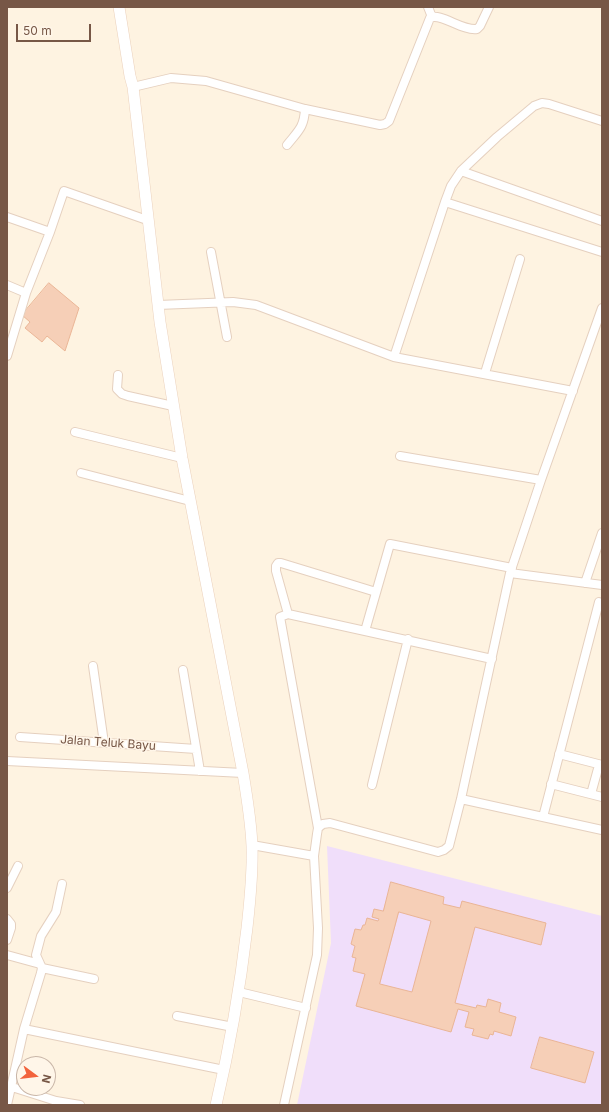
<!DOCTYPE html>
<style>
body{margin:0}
#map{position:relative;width:609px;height:1112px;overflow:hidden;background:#fef3e1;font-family:Inter,sans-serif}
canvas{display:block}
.frame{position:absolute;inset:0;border:8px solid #775746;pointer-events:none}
.north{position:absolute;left:16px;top:1056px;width:40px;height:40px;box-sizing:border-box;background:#fff6e9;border:1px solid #c9b6a8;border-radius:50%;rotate:105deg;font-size:11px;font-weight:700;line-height:16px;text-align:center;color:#775746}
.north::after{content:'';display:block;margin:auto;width:14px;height:18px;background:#f2633c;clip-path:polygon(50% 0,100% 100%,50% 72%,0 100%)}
.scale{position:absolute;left:16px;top:24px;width:75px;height:18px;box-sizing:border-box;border:2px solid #775746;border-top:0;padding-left:5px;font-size:12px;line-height:14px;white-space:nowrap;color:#775746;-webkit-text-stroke:3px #fff6e9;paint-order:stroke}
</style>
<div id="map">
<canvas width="609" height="1112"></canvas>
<div class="frame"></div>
<div class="north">N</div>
<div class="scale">50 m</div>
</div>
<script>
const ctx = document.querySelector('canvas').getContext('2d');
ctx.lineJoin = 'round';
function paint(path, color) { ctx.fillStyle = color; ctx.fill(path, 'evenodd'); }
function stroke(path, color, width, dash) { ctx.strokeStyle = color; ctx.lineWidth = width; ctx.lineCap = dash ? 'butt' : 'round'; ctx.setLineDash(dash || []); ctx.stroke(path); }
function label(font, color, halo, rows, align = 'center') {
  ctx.font = font + ' Inter,sans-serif'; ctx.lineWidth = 3; ctx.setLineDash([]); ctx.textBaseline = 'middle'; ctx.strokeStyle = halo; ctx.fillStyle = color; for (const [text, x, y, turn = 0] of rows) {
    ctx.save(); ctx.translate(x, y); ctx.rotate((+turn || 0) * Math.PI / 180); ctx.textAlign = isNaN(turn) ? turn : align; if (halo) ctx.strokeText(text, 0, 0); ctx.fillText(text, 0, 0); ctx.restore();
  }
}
paint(new Path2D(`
 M 327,846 L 602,916 L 602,1105 L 297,1105 L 331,943 Z`), '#f0defa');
const building = new Path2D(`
 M 49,283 L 79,308 L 65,351 L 47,336 L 42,342 L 25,328 L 30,322 L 22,315 Z
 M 391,882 L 444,897 L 443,904 L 460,908 L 462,901 L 546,923 L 541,945 L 475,927 L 455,1003 L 476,1008 L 477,1005 L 486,1007 L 488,999 L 501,1003 L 499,1012 L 516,1017 L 511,1036 L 494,1031 L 493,1035 L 490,1034 L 488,1039 L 472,1035 L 474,1029 L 465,1027 L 469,1012 L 458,1009 L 451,1032 L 356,1006 L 365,974 L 353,971 L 356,958 L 352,957 L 355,946 L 351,944 L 355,929 L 361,930 L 363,925 L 365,925 L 367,918 L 378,921 L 379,919 L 372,917 L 374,909 L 383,911 ZM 399,912 L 431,921 L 412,992 L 380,984 Z
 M 540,1037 L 594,1052 L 585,1083 L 531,1068 Z`);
paint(building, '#f6cfb7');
stroke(building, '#eab596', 1);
const street = new Path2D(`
 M 428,7 L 432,17
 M 133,87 L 171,78 L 206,81 L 305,109 L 380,125 L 385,124 L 389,121 L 430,18 C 440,12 462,31 477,29 L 480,26 L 489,7
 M 287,145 C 298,131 304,128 305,109
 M 461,171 L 602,221
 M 445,202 L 602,252
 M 7,217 L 50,232
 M 211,252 L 227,337
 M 7,285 L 26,293
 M 158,305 L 233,302 L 256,305 L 394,357 L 573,391
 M 7,356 L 26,293 L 50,232 L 64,191 L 147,220
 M 394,357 L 445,202 L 451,186 L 461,171 L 497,137 L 534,106 L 542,103 L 549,104 L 602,121
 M 485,373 L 520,259
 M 118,375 L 117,389 L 122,394 L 128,396 L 173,406
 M 75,432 L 182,458
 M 400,456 L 541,480
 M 81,473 L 190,501
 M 510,573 L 602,585
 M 585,583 L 602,533
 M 288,614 L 276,571 L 276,566 L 278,563 L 281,563 L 376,592
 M 365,631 L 390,544 L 512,568
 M 93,666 L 104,743
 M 183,670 L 200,771
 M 20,737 L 196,749
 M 559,754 L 602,765
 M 7,761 L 243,773
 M 551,784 L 602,797
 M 372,785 L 408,639
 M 591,794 L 599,765
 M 461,799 L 602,830
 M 543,817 L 599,602
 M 318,828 L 280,617 L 288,614 L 492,659
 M 252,845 L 314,856
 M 7,888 L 18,866
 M 7,919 L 11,924 L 11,928 L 7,940
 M 7,955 L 40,964
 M 42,968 L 94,979
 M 239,992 L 306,1008
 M 177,1016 L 233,1027
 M 24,1029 L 224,1070
 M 12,1087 L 56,1101 L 80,1105
 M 7,1105 L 24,1029 L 41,973 L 42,968 L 36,955 L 41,936 L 56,912 L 62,884
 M 284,1105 L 317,955 L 318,928 L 314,856 L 317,834 L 318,828 L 323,824 L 330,823 L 438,852 L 444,850 L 449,846 L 461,799 L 510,573 L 541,480 L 602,308`);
const secondary = new Path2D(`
 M 119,7 L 130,76 L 133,87 L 160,322 L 182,458 L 243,773 C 247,797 251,821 252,846 C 253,873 250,901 247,928 C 240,988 230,1046 216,1105`);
stroke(street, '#e5d0bf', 10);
stroke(secondary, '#ebd1bc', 12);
stroke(street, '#fff', 8);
stroke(secondary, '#fff', 11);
label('12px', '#775746', '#fff6e9', [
 ["Jalan Teluk Bayu",108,743,4]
]);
</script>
